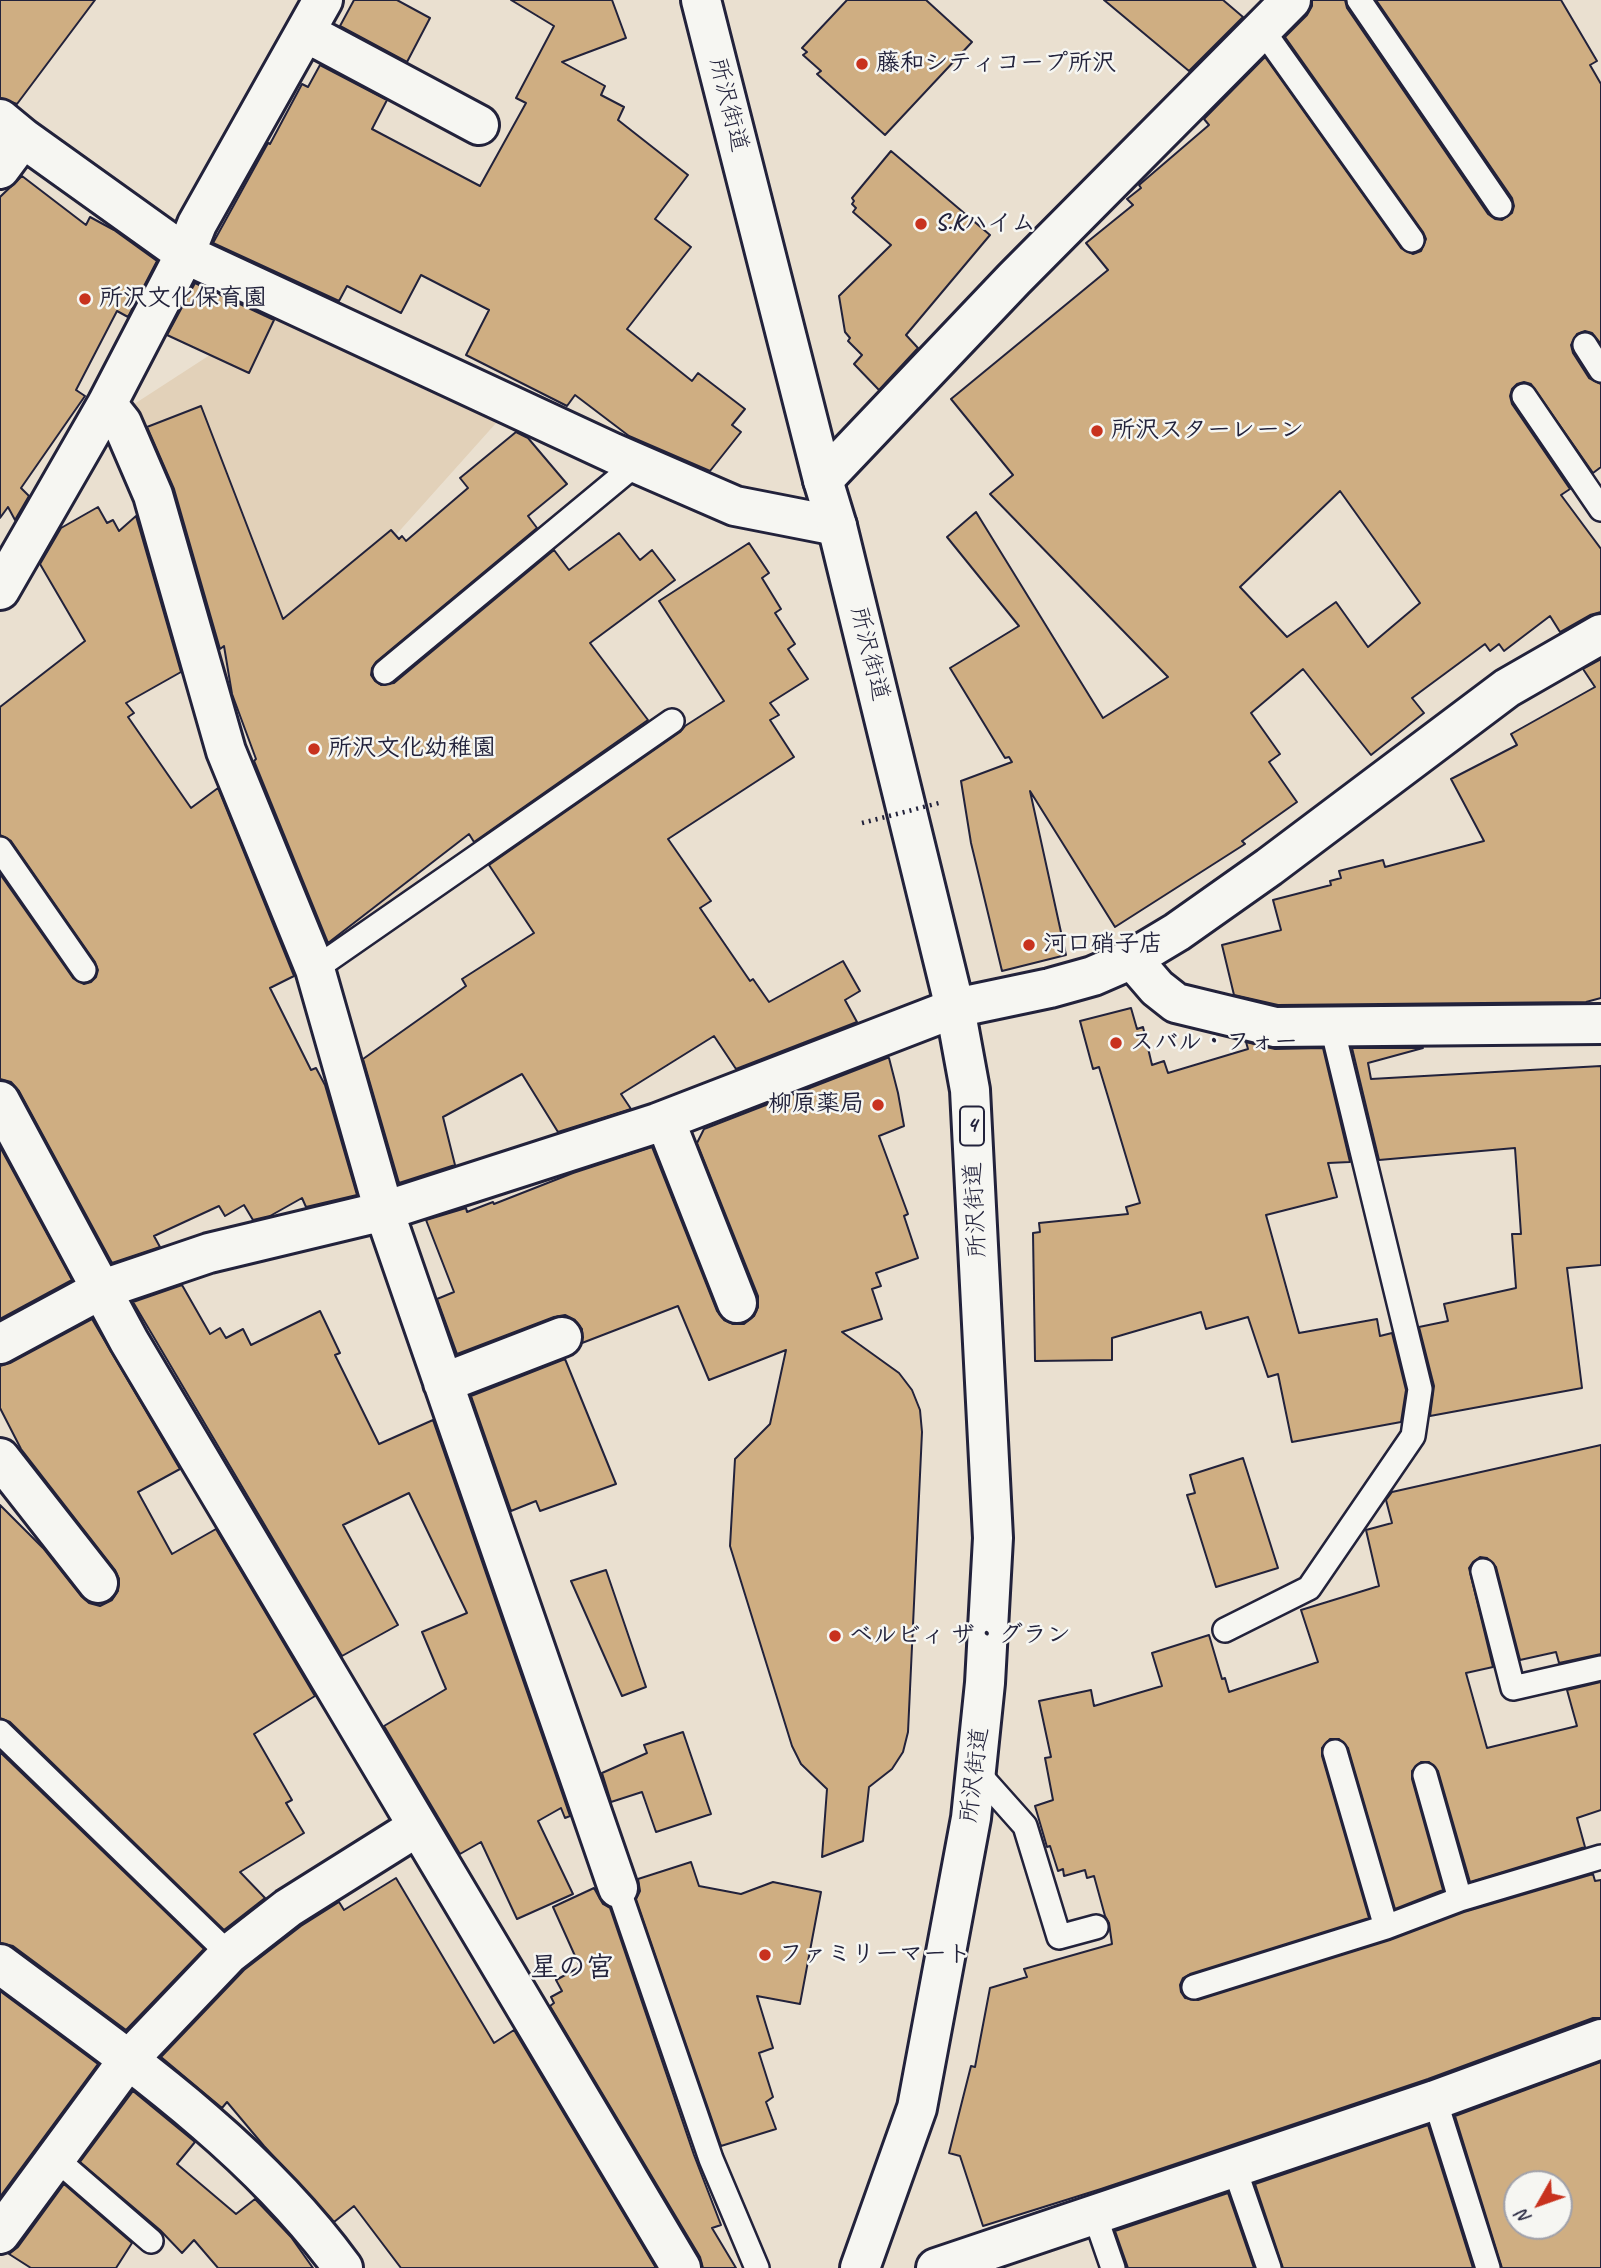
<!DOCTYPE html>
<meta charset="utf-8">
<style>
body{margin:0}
#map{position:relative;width:1601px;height:2268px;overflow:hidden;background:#eae0d0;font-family:Caveat,sans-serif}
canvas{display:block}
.north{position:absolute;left:1503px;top:2170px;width:70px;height:70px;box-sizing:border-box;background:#f6f6f2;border:2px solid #a1a1a9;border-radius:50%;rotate:230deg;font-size:19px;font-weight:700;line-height:28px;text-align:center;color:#22223b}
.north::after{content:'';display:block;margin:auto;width:24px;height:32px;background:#c8321e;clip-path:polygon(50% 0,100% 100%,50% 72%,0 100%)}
</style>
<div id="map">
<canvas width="1601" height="2268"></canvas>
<div class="north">N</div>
</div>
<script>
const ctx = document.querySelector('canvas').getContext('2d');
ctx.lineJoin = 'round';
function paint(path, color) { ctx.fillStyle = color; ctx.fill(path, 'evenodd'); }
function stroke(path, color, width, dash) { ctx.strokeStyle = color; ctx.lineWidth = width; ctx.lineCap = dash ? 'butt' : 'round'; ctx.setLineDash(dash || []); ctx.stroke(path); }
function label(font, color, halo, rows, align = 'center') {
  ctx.font = font + ' Caveat,"Klee One",sans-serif'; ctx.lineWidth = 5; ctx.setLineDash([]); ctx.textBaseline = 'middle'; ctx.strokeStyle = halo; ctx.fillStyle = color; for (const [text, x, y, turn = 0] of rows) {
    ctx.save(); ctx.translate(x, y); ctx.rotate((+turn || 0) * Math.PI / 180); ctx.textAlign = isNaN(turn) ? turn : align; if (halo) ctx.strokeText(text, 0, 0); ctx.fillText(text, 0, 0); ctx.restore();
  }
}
paint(new Path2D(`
 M 270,316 L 497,422 L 326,613 L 420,885 L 333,954 L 125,410 Z`), '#e2d1b9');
const building = new Path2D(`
 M 0,0 L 95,0 L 17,104 L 0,98 Z
 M 354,0 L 397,0 L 430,18 L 407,62 L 340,26 Z
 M 511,0 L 612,0 L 626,38 L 562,62 L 605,86 L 601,95 L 624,107 L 618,120 L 688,175 L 655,219 L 691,247 L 627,329 L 692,381 L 698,373 L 745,409 L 732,425 L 741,432 L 710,471 L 629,436 L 575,395 L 567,406 L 466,355 L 489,310 L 421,275 L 401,313 L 347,286 L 339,301 L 213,243 L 268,143 L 270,144 L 302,84 L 308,87 L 320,65 L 387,100 L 372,129 L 480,186 L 526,103 L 516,98 L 554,26 Z
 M 847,0 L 926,0 L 972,42 L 885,135 L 817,74 L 821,71 L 803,55 L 807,52 L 802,48 Z
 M 1104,0 L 1223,0 L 1243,17 L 1189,71 Z
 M 1312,0 L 1345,0 L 1347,8 L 1488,214 L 1495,219 L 1502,220 L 1512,213 L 1514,206 L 1512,198 L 1376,0 L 1561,0 L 1597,61 L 1590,65 L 1601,84 L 1601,344 L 1592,333 L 1585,331 L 1577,334 L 1571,345 L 1573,353 L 1589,378 L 1601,384 L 1601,467 L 1593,473 L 1531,384 L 1524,382 L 1517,384 L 1512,389 L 1510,396 L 1512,404 L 1570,489 L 1561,495 L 1601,549 L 1601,612 L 1590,615 L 1560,632 L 1550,616 L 1504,651 L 1499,644 L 1490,651 L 1485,644 L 1412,698 L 1424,713 L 1371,755 L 1303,669 L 1251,713 L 1280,754 L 1269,762 L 1297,802 L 1242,841 L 1245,844 L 1115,927 L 1030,791 L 1066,955 L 1002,971 L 971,843 L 961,781 L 1012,762 L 1009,757 L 1005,758 L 950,668 L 1019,626 L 947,537 L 976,512 L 1103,718 L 1168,677 L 990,494 L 1013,475 L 951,399 L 1108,270 L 1086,243 L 1133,205 L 1127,199 L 1141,188 L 1139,185 L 1209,125 L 1204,119 L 1265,57 L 1401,248 L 1413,254 L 1421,251 L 1426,239 L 1423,232 L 1285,37 L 1307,15 L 1312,6 ZM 1340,491 L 1420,603 L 1368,647 L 1336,602 L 1287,637 L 1240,587 Z
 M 891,151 L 990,235 L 906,335 L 918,348 L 879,390 L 854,364 L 862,355 L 848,341 L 850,338 L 845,332 L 839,296 L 891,245 L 853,212 L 856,208 L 852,204 L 854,201 L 852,198 Z
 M 22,176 L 86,225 L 90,217 L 114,230 L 157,261 L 128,317 L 117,311 L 76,390 L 85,396 L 21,488 L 29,496 L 15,520 L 8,507 L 0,518 L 0,197 Z
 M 195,283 L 274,320 L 249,373 L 167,335 Z
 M 201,406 L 283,619 L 391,530 L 399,539 L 402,536 L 406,541 L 468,488 L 460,478 L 516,432 L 528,438 L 567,484 L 528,516 L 537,528 L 376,662 L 372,668 L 371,675 L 375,681 L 381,685 L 394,683 L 554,550 L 569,570 L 619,533 L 640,560 L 652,550 L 675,580 L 590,643 L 648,720 L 474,842 L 469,834 L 328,943 L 254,761 L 256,759 L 232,694 L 224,646 L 220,649 L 174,489 L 147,427 Z
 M 98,507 L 107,523 L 113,520 L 119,531 L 136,516 L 181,672 L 126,703 L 134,713 L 128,717 L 191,808 L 218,788 L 294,976 L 270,988 L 311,1070 L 316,1068 L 325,1085 L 357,1195 L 306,1207 L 302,1198 L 270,1216 L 253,1220 L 244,1205 L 225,1216 L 219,1206 L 154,1236 L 160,1247 L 112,1263 L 19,1091 L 11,1082 L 0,1079 L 0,874 L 73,978 L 84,984 L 91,982 L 96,977 L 98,970 L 95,962 L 11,841 L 0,835 L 0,707 L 85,641 L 40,564 L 61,528 Z
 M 749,543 L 769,573 L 762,578 L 781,609 L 775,613 L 795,644 L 788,649 L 808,679 L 770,703 L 779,715 L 770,720 L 794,757 L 668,839 L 711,901 L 700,908 L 750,981 L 753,979 L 769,1002 L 843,961 L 860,991 L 845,1000 L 857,1022 L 736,1069 L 714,1036 L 621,1094 L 631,1109 L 558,1132 L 522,1074 L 443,1117 L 455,1165 L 399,1183 L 363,1059 L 466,986 L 462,979 L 534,933 L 489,865 L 680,732 L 685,726 L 724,701 L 659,601 Z
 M 1601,659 L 1601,998 L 1586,1002 L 1278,1005 L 1234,995 L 1222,945 L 1281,930 L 1273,900 L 1331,885 L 1330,881 L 1341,878 L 1339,871 L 1383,860 L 1385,867 L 1484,841 L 1451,779 L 1517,745 L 1511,734 L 1595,687 L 1583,669 Z
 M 1131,1008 L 1137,1029 L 1143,1027 L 1152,1065 L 1164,1061 L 1168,1073 L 1248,1049 L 1246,1042 L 1275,1049 L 1323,1048 L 1350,1162 L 1328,1163 L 1337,1197 L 1266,1215 L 1299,1333 L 1377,1319 L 1380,1336 L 1392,1333 L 1406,1390 L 1401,1422 L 1292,1442 L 1278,1374 L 1268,1377 L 1248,1317 L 1206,1329 L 1201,1312 L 1112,1338 L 1112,1360 L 1035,1361 L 1033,1233 L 1040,1232 L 1039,1223 L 1128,1214 L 1126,1207 L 1140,1203 L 1099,1067 L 1093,1069 L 1080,1021 Z
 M 1352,1048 L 1423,1048 L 1368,1063 L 1371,1079 L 1601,1066 L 1601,1265 L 1567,1268 L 1582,1388 L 1430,1416 L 1434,1386 L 1419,1327 L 1448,1321 L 1444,1304 L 1516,1288 L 1512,1234 L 1521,1234 L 1515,1148 L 1379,1160 Z
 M 887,1058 L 889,1058 L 898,1093 L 904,1126 L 879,1136 L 908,1214 L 904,1216 L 918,1258 L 876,1273 L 881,1286 L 872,1289 L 882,1319 L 842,1332 L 899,1373 L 912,1390 L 920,1410 L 922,1432 L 908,1732 L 903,1752 L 892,1769 L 869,1787 L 863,1841 L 822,1857 L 827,1789 L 801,1764 L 792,1746 L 730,1546 L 735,1459 L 770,1424 L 786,1350 L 709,1380 L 678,1306 L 582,1343 L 582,1329 L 575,1320 L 565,1315 L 554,1317 L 457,1354 L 437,1299 L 454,1292 L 426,1220 L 466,1208 L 467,1212 L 493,1202 L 494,1204 L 573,1173 L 652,1147 L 717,1311 L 724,1320 L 733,1324 L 744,1324 L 754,1316 L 758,1307 L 758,1296 L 697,1143 L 704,1129 Z
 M 0,1147 L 72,1280 L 0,1319 Z
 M 182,1285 L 210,1334 L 220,1328 L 226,1338 L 243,1329 L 251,1345 L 320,1311 L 340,1353 L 335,1355 L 379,1444 L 433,1420 L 570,1816 L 565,1818 L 561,1808 L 538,1821 L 573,1894 L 517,1919 L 481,1842 L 460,1854 L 384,1726 L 446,1689 L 422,1632 L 467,1613 L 409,1493 L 343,1525 L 398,1625 L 342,1656 L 133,1302 Z
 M 92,1319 L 180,1469 L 138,1492 L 172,1554 L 216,1529 L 315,1696 L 254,1734 L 292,1800 L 286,1803 L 304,1833 L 240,1872 L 265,1898 L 224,1930 L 10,1722 L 0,1718 L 0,1505 L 43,1548 L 81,1596 L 89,1603 L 100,1606 L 112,1600 L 118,1591 L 119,1579 L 115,1570 L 21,1449 L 0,1408 L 0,1366 L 10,1363 Z
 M 565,1359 L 616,1484 L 540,1511 L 536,1501 L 511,1511 L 471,1396 Z
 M 1601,1445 L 1601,1654 L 1559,1663 L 1556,1652 L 1520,1660 L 1496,1567 L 1487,1558 L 1480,1557 L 1473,1562 L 1469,1568 L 1493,1667 L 1466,1673 L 1487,1748 L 1577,1726 L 1567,1690 L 1601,1682 L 1601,1810 L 1577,1818 L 1585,1847 L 1470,1882 L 1438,1771 L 1429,1762 L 1421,1762 L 1412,1771 L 1412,1779 L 1443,1890 L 1395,1909 L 1348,1748 L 1339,1739 L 1330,1739 L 1322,1748 L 1322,1756 L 1369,1918 L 1190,1974 L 1183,1978 L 1180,1985 L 1181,1992 L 1185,1998 L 1198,2000 L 1390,1940 L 1464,1912 L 1593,1874 L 1595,1881 L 1601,1880 L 1601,2018 L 1593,2018 L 1428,2079 L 1101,2189 L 983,2226 L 960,2156 L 949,2153 L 971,2066 L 975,2067 L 990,1988 L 1027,1977 L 1024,1969 L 1112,1944 L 1109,1923 L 1105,1916 L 1094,1876 L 1087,1878 L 1085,1870 L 1064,1876 L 1063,1869 L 1058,1871 L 1050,1846 L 1047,1847 L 1035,1806 L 1053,1800 L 1045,1758 L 1051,1757 L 1039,1701 L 1091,1690 L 1094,1706 L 1162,1686 L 1152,1653 L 1209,1635 L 1222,1679 L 1225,1678 L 1229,1692 L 1318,1662 L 1301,1610 L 1379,1586 L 1366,1530 L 1392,1523 L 1386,1500 L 1392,1492 Z
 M 1243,1458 L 1278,1568 L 1216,1587 L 1187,1495 L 1195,1493 L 1190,1475 Z
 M 606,1570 L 646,1687 L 622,1696 L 571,1581 Z
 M 683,1732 L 711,1814 L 656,1832 L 642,1792 L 611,1802 L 602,1773 L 647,1753 L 644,1745 Z
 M 0,1752 L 204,1949 L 126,2030 L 13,1946 L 0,1943 Z
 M 691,1862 L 699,1886 L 741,1894 L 773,1882 L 821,1892 L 800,2004 L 757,1996 L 773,2048 L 759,2053 L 773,2097 L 766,2102 L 776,2129 L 721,2146 L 636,1899 L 640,1891 L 638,1879 Z
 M 396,1878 L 494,2043 L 514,2030 L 656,2268 L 401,2268 L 354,2206 L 334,2222 L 264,2146 L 227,2102 L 222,2108 L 161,2057 L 244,1970 L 301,1926 L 339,1902 L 344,1910 Z
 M 594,1888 L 603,1904 L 610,1908 L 694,2155 L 721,2225 L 712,2228 L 736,2268 L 703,2268 L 700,2257 L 550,2006 L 554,2003 L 551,1997 L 562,1991 L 556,1980 L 580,1967 L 553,1907 Z
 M 0,1991 L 98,2064 L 0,2197 Z
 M 1601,2062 L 1601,2268 L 1502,2268 L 1455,2116 ZM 1517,2184 L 1559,2184 L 1559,2226 L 1517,2226 Z
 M 133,2091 L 195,2142 L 177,2164 L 236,2214 L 255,2199 L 291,2237 L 313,2268 L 218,2268 L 194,2240 L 182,2253 L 160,2230 L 80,2162 Z
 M 1428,2125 L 1473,2268 L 1283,2268 L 1255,2184 Z
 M 64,2184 L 132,2243 L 116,2268 L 31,2268 L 9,2254 L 18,2247 Z
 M 1228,2193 L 1254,2268 L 1128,2268 L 1115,2231 Z`);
paint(building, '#cfae82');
stroke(building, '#22223b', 2);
const service = new Path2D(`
 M 1359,0 L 1500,206
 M 1261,28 L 1412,240
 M 1585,345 L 1601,370
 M 1524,396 L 1601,509
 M 385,672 L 636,464
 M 0,849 L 84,970
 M 315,969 L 672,721
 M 1483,1571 L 1513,1688 L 1601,1668
 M 1225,1630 L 1309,1588 L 1413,1436 L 1420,1389 L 1332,1027
 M 0,1732 L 229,1954
 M 1335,1752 L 1386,1927
 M 976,1771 L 1025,1826 L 1059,1937 L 1096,1927
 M 1425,1775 L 1460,1899
 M 618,1888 L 711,2159 L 757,2268
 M 1194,1987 L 1386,1927 L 1460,1899 L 1601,1857
 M 1435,2100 L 1488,2268
 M 55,2158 L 151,2241
 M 1234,2167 L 1269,2268
 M 1094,2213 L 1113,2268`);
const minor = new Path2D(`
 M 305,32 L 479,125
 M 0,119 L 23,138 L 185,254 L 613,453 L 735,506 L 837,526
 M 0,169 L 23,138
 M 107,404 L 122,423 L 153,495 L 226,751 L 315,969 L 384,1211 L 618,1888
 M 823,480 L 1014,279 L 1291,0
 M 0,590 L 107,404 L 185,254 L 197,224 L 323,0
 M 1132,959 L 1157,988 L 1176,1003 L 1275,1027 L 1601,1024
 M 0,1101 L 129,1341 L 681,2268
 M 665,1120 L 737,1303
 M 0,1344 L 100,1290 L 209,1253 L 384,1211 L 657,1123 L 955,1008
 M 443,1383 L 562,1337
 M 0,1458 L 98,1583
 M 0,1964 C 122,2055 253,2144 343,2268
 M 0,2234 L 128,2060 L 229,1954 L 288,1908 L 417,1827
 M 936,2268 L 1435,2100 L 1601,2039`);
const tertiary = new Path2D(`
 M 955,1008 L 1050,988 L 1093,976 L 1132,959 L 1177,932 L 1269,867 L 1507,688 L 1601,634`);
const primary = new Path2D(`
 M 701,0 L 823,480 L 837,526 L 955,1008 L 970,1090 L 993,1538 L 985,1683 L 971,1818 L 917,2108 L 860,2268`);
stroke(service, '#22223b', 28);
stroke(minor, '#22223b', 44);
stroke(tertiary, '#22223b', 44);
stroke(primary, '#22223b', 44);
stroke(service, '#f6f6f2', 23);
stroke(minor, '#f6f6f2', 38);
stroke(tertiary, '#f6f6f2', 38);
stroke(primary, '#f6f6f2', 38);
stroke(new Path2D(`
 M 862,823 L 943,802`), '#22223b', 4.5, [2, 5]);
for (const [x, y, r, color] of [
 [862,64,7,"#c8321e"],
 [921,224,7,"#c8321e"],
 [85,299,7,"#c8321e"],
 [1097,431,7,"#c8321e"],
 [314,749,7,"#c8321e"],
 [1029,945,7,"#c8321e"],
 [1116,1043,7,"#c8321e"],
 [878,1105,7,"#c8321e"],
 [835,1636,7,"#c8321e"],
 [765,1955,7,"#c8321e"]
]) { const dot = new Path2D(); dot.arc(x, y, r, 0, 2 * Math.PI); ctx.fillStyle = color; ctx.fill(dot); stroke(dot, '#f6f6f2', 2.5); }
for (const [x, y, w] of [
 [972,1126,24]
]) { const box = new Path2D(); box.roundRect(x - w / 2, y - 19.5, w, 39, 5); ctx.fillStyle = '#f6f6f2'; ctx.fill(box); stroke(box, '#22223b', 2); }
label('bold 23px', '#22223b', null, [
 ["4",972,1126]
]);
label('bold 24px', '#22223b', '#f6f6f2', [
 ["藤和シティコープ所沢",876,64],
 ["S.Kハイム",935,224],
 ["所沢文化保育園",99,299],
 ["所沢スターレーン",1111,431],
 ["所沢文化幼稚園",328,749],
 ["河口硝子店",1043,945],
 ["スバル・フォー",1130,1043],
 ["柳原薬局",864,1105,"right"],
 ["ベルビィ ザ・グラン",849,1636],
 ["ファミリーマート",779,1955]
], 'left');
label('24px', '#22223b', '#f6f6f2', [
 ["所沢街道",728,105,76],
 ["所沢街道",869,654,76],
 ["所沢街道",976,1210,-93],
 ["所沢街道",975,1775,-83]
]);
label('bold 28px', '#22223b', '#f6f6f2', [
 ["星の宮",572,1969]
]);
</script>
